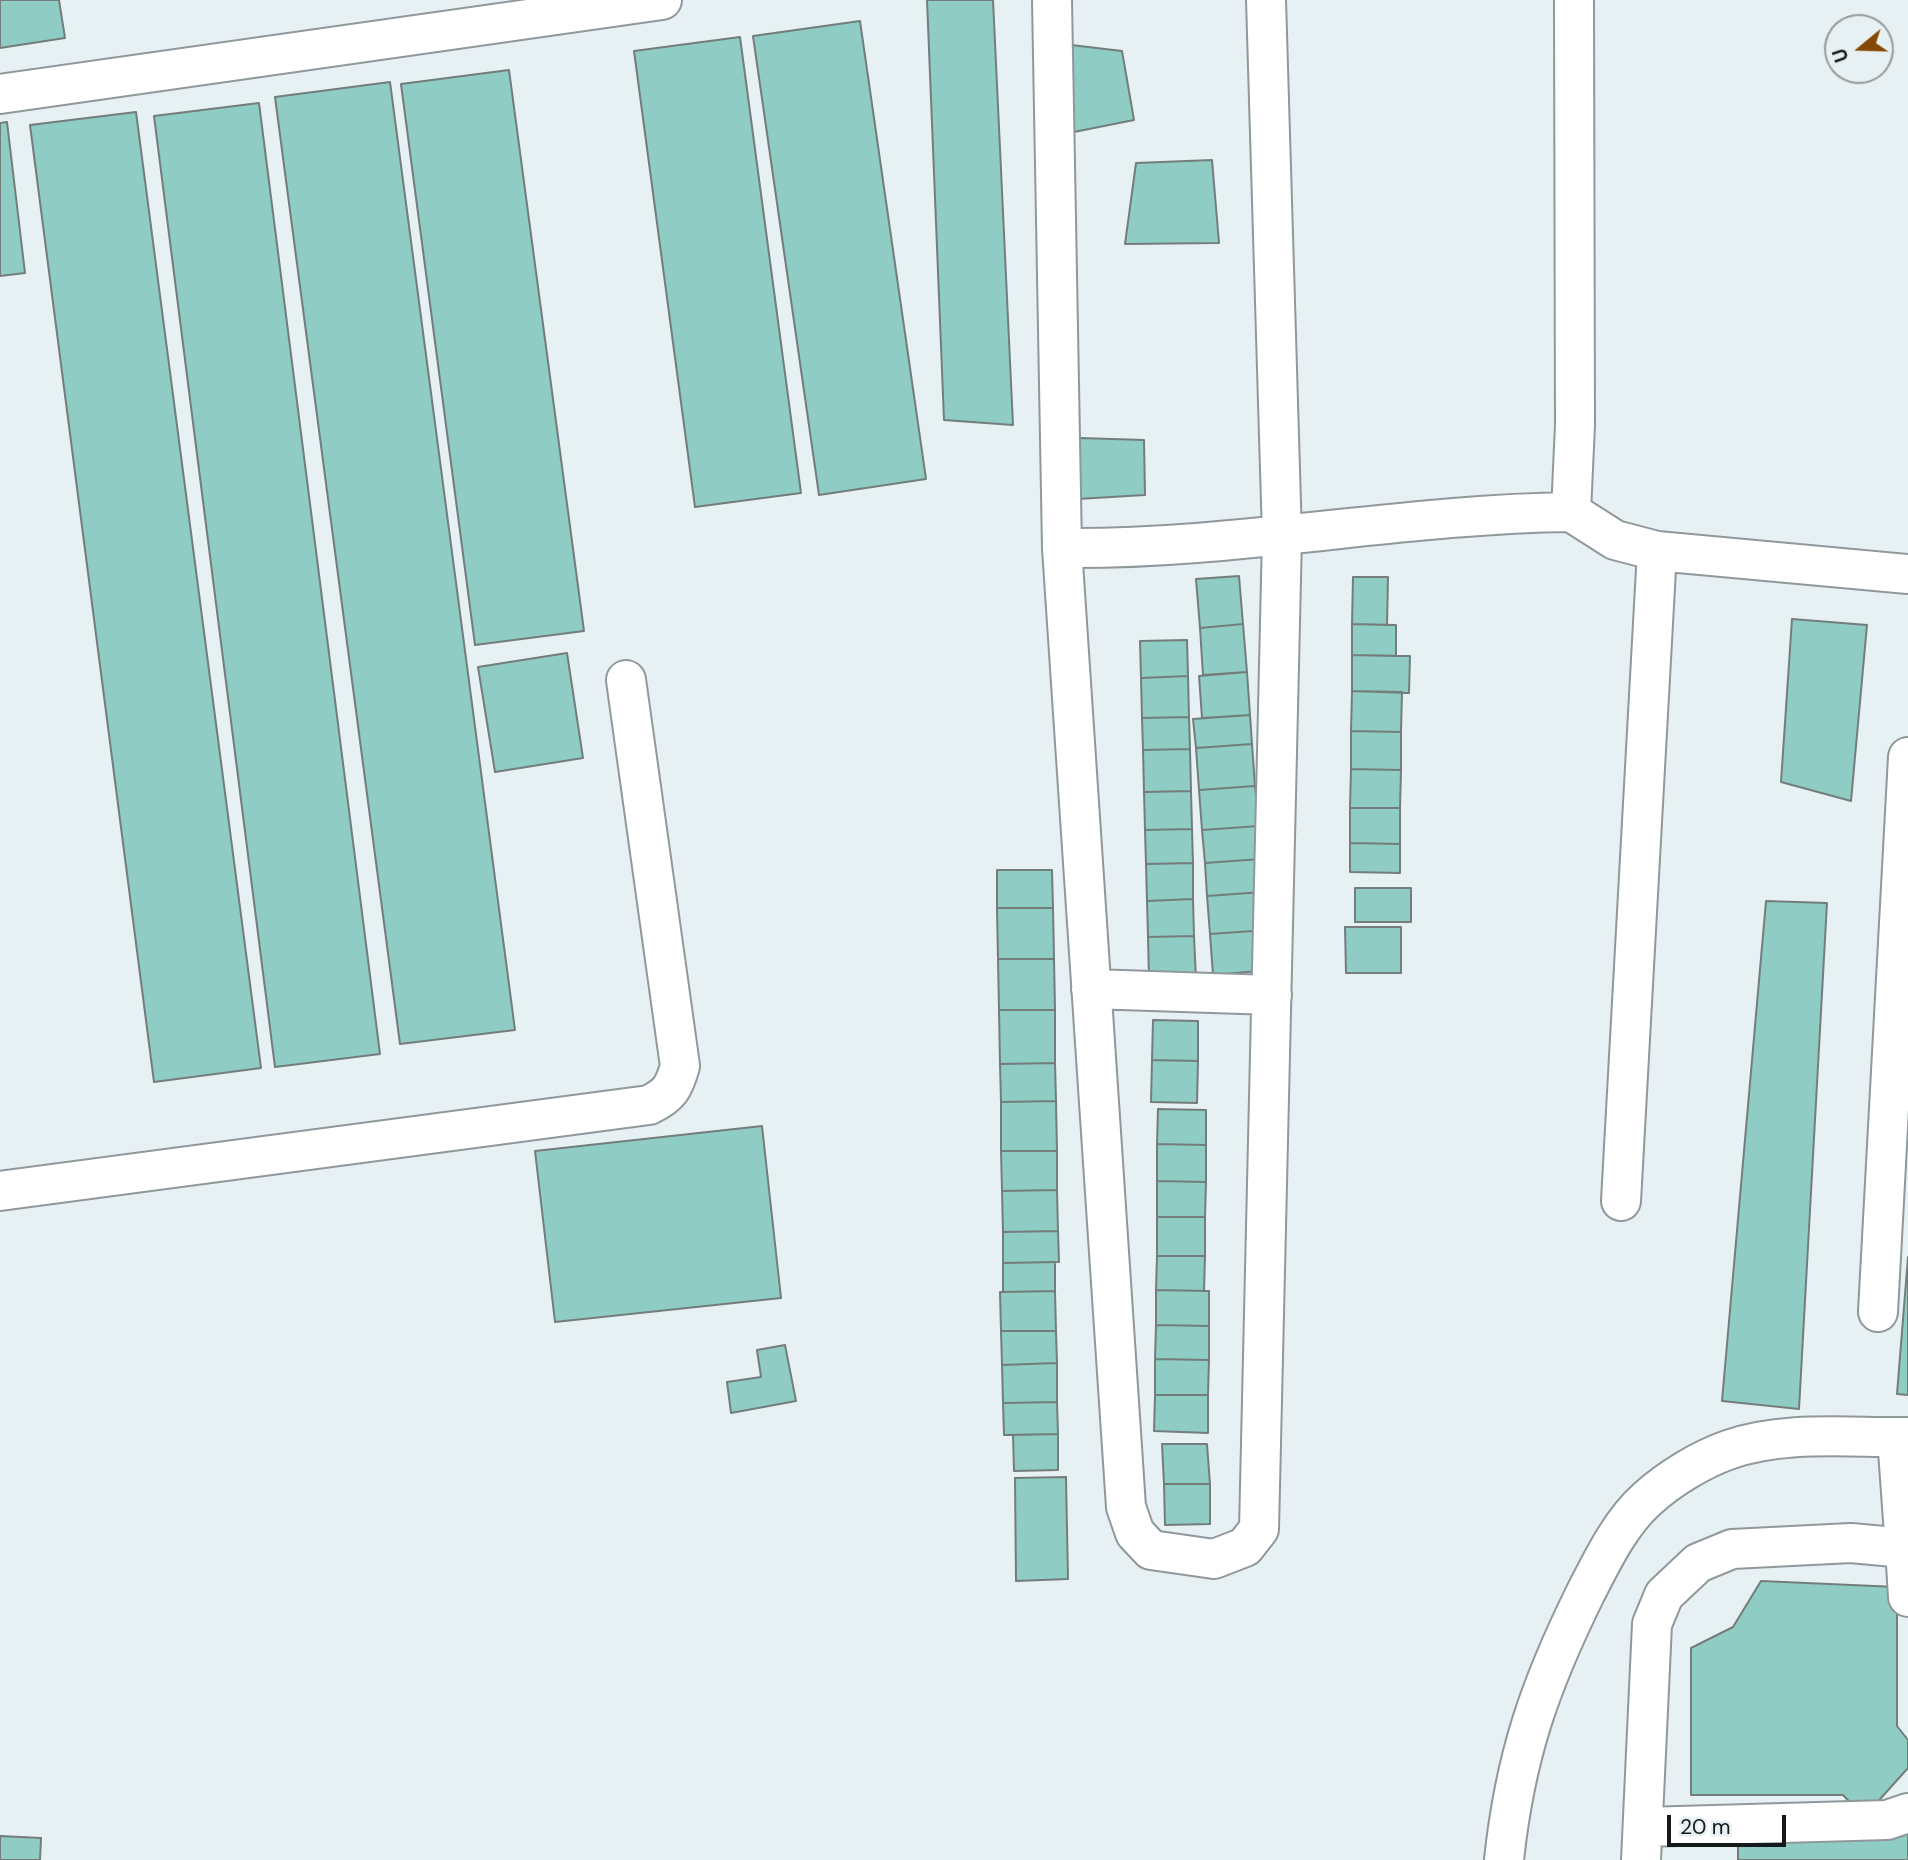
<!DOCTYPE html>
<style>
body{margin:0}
#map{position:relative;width:1908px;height:1860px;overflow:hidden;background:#e7f1f3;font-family:"DM Sans",sans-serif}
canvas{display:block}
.north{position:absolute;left:1824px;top:14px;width:70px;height:70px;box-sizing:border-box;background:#e7f1f3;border:2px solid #939b9c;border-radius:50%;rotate:251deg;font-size:19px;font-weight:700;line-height:28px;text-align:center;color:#15191a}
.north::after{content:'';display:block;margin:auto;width:24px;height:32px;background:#854904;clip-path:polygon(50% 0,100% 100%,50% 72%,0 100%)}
.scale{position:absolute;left:1667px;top:1815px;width:119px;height:32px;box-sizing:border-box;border:4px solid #15191a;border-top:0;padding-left:9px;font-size:21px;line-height:24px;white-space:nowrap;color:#15191a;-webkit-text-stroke:5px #e7f1f3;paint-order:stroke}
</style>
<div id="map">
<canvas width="1908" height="1860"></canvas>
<div class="north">U</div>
<div class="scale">20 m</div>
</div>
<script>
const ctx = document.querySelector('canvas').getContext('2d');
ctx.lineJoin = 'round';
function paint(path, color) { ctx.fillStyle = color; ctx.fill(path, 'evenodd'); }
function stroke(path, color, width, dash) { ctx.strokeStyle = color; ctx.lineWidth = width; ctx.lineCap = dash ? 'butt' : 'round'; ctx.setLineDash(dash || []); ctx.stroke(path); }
const building = new Path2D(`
 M 0,0 L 59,0 L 65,38 L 0,48 Z
 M 927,0 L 993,0 L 1013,425 L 944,420 Z
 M 860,21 L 926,479 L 819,495 L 753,36 Z
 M 740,37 L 801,493 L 695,507 L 634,51 Z
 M 1063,44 L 1122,51 L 1134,120 L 1074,132 Z
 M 509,70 L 584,631 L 475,645 L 401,84 Z
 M 390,82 L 515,1030 L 400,1044 L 275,97 Z
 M 259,103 L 380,1054 L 275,1067 L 154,116 Z
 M 136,112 L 261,1068 L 154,1082 L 30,125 Z
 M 7,122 L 25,273 L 0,276 L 0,123 Z
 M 1212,160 L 1219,243 L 1125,244 L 1136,163 Z
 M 1080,438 L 1144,440 L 1145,495 L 1078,499 Z
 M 1239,576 L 1243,624 L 1200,628 L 1196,579 Z
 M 1353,577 L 1388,577 L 1387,625 L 1352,624 Z
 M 1792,619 L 1867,625 L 1851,801 L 1781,782 Z
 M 1243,624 L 1247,672 L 1203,675 L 1200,628 Z
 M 1352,624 L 1396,625 L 1396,656 L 1352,655 Z
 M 1187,640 L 1188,676 L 1141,678 L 1140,641 Z
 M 567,653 L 583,758 L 495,772 L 478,667 Z
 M 1352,655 L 1410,656 L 1409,693 L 1352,691 Z
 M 1247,672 L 1250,715 L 1202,718 L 1199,676 Z
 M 1188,676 L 1189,717 L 1142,718 L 1141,678 Z
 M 1352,691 L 1402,692 L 1401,732 L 1351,731 Z
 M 1250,715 L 1252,744 L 1196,748 L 1193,719 Z
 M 1189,717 L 1190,749 L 1143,750 L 1142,718 Z
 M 1351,731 L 1401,732 L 1401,770 L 1351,769 Z
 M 1252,744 L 1255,786 L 1199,790 L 1196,748 Z
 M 1190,749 L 1191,791 L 1144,792 L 1143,750 Z
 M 1351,769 L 1401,770 L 1400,808 L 1350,808 Z
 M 1255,786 L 1259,826 L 1202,830 L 1199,790 Z
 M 1191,791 L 1192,829 L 1145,830 L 1144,792 Z
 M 1350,808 L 1400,808 L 1400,844 L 1350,843 Z
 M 1259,826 L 1261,859 L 1205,863 L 1202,830 Z
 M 1192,829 L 1193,863 L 1146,864 L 1145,830 Z
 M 1350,843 L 1400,844 L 1400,873 L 1350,872 Z
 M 1261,859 L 1263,892 L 1207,896 L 1205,863 Z
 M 1193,863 L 1193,899 L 1147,901 L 1146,864 Z
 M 997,870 L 1052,870 L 1053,908 L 997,908 Z
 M 1355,888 L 1411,888 L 1411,922 L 1355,922 Z
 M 1263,892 L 1267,930 L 1210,934 L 1207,896 Z
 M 1193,899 L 1194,936 L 1148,937 L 1147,901 Z
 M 1766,901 L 1827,903 L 1799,1409 L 1722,1401 Z
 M 997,908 L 1053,908 L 1054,959 L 998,959 Z
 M 1345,927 L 1401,927 L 1401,973 L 1346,973 Z
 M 1267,930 L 1269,970 L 1213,975 L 1210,934 Z
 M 1194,936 L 1196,979 L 1149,979 L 1148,937 Z
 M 998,959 L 1054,959 L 1055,1010 L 999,1010 Z
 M 999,1010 L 1055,1010 L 1055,1063 L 1000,1064 Z
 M 1153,1020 L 1198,1021 L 1198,1061 L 1152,1060 Z
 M 1152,1060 L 1198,1061 L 1197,1103 L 1151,1102 Z
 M 1055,1063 L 1056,1101 L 1001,1102 L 1000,1064 Z
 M 1056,1101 L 1057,1151 L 1001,1151 L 1001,1102 Z
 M 1158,1109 L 1206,1110 L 1206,1145 L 1157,1144 Z
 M 762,1126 L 781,1298 L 555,1322 L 535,1151 Z
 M 1157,1144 L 1206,1145 L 1206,1182 L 1157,1181 Z
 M 1001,1151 L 1057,1151 L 1057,1190 L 1002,1191 Z
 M 1157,1181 L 1206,1182 L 1205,1217 L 1157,1217 Z
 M 1057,1190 L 1058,1231 L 1003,1232 L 1002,1191 Z
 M 1157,1217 L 1205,1217 L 1205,1256 L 1157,1256 Z
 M 1058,1231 L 1059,1262 L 1003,1263 L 1003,1232 Z
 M 1157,1256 L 1205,1256 L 1204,1291 L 1156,1290 Z
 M 1908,1257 L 1908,1395 L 1897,1394 Z
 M 1055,1262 L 1055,1291 L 1003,1292 L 1003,1263 Z
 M 1156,1290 L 1209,1291 L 1209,1326 L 1156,1325 Z
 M 1055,1291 L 1056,1331 L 1001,1331 L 1000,1292 Z
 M 1156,1325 L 1209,1326 L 1209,1360 L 1155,1359 Z
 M 1001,1331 L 1056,1331 L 1057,1363 L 1002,1365 Z
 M 785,1345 L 796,1401 L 731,1413 L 727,1382 L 761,1377 L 757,1350 Z
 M 1155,1359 L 1209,1360 L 1208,1395 L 1155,1395 Z
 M 1057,1363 L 1057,1402 L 1003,1403 L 1002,1365 Z
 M 1155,1395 L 1208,1395 L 1208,1433 L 1154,1431 Z
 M 1057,1402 L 1058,1434 L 1004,1435 L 1003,1403 Z
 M 1058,1434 L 1058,1470 L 1014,1471 L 1013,1435 Z
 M 1162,1444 L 1207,1444 L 1210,1484 L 1164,1484 Z
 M 1066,1477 L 1068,1579 L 1016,1581 L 1015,1478 Z
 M 1164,1484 L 1210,1484 L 1210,1524 L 1165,1525 Z
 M 1761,1581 L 1897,1587 L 1897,1726 L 1908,1740 L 1908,1768 L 1864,1817 L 1843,1795 L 1691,1795 L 1691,1648 L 1733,1627 Z
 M 1908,1834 L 1908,1860 L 1738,1860 L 1738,1838 Z
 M 0,1836 L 41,1838 L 40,1860 L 0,1860 Z`);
paint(building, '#8fccc4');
stroke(building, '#737d7b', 2);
const minor = new Path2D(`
 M 1052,0 L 1062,548 L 1126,1507 L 1135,1533 L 1151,1550 L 1214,1559 L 1245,1547 L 1259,1529 L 1282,536 L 1266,0
 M 0,94 L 662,0
 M 1571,512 L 1615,540 L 1657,551 L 1908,574
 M 1062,548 C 1232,550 1401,514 1571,512 L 1575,425 L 1574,0
 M 1091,989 L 1272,995
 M 0,1191 L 649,1105 C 670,1095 674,1087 680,1066 L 626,680
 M 1621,1201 L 1657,551
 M 1878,1312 L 1908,757
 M 1897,1437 L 1905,1548
 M 1644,1827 L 1887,1820 L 1908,1813
 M 1504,1860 C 1515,1756 1540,1685 1586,1592 C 1602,1561 1620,1523 1647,1499 C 1669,1479 1700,1460 1728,1450 C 1784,1430 1850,1438 1908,1437
 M 1641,1860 L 1652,1624 L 1664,1595 L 1698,1563 L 1732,1549 L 1851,1543 L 1905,1548 L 1908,1597`);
stroke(minor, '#90989b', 42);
stroke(minor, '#fff', 38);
</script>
